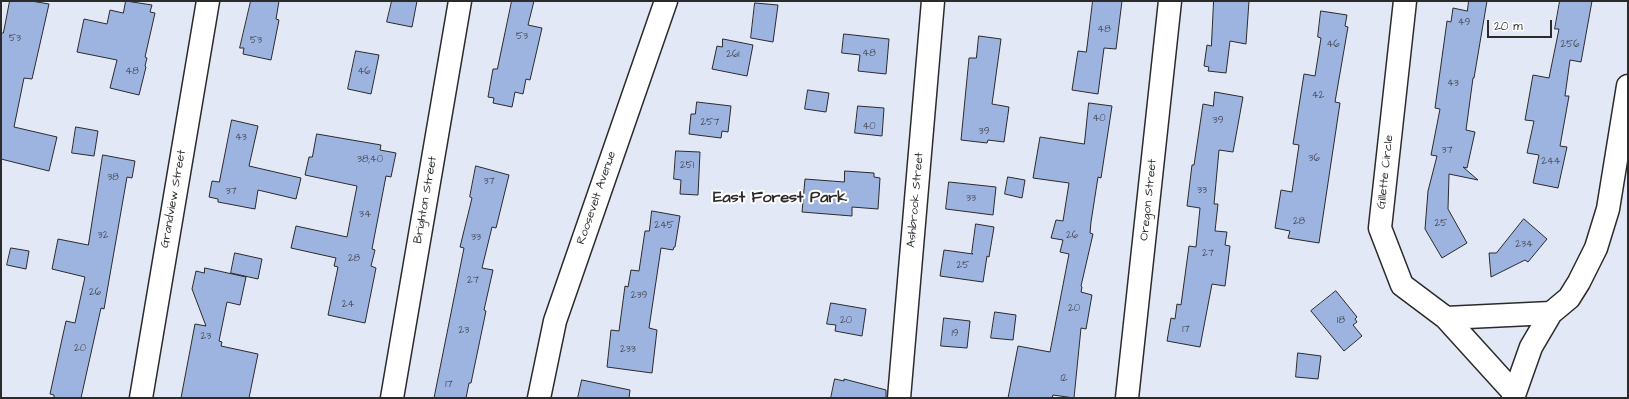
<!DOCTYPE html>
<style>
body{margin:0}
#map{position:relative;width:1629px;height:399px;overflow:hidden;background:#e2e8f6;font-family:"Architects Daughter",sans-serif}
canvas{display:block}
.frame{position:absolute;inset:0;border:2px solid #2b2b2b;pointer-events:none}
.scale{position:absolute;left:1487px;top:20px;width:65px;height:18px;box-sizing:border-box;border:2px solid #2b2b2b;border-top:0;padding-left:5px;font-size:12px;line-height:14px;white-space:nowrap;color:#2b2b2b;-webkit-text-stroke:3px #fff;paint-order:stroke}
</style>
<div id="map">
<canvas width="1629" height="399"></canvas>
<div class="frame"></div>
<div class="scale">20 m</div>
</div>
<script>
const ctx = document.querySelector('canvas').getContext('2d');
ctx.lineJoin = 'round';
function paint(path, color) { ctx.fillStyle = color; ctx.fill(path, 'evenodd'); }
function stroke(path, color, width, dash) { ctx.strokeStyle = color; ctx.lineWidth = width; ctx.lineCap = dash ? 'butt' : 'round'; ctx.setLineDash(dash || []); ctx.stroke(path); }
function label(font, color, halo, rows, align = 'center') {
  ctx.font = font + ' "Architects Daughter",sans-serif'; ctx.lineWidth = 4; ctx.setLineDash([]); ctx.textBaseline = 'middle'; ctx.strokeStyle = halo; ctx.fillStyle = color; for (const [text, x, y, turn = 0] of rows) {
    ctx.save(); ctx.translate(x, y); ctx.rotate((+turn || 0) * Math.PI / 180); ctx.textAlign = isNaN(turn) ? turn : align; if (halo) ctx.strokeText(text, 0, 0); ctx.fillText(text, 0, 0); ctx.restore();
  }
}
const building = new Path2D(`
 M 10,1 L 31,1 L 49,4 L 32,79 L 24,78 L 14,127 L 57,137 L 49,171 L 1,159 L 1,33 L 3,33 Z
 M 126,1 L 152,5 L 150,12 L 155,13 L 145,57 L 147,58 L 145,66 L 146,67 L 139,95 L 110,88 L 117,60 L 77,52 L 84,19 L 107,24 L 110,10 L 123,13 Z
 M 251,1 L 279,1 L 276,19 L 279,20 L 271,60 L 243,54 L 244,48 L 240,48 Z
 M 392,1 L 417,1 L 412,27 L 387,22 Z
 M 512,1 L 534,1 L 528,25 L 542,28 L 530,80 L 526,79 L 523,94 L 515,92 L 512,107 L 493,103 L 494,98 L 488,97 L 493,69 L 497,69 Z
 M 1093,1 L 1122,1 L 1116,49 L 1104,48 L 1098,94 L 1072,90 L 1078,51 L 1086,52 Z
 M 1214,1 L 1249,1 L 1246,44 L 1230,41 L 1226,73 L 1208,71 L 1209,67 L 1204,66 L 1207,45 L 1211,46 Z
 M 1469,1 L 1487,1 L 1474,78 L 1473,78 L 1466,130 L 1475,132 L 1467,168 L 1463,167 L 1478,180 L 1449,174 L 1448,209 L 1467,243 L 1442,258 L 1425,229 L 1428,191 L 1437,156 L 1431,155 L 1440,109 L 1435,108 L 1447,21 L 1451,22 L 1453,8 L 1467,11 Z
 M 1560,1 L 1592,1 L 1581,62 L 1570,60 L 1565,96 L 1569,96 L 1560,146 L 1567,147 L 1558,188 L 1533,183 L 1539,155 L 1527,153 L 1534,121 L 1525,120 L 1533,75 L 1549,78 L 1559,29 L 1555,29 Z
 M 755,3 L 778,5 L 773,42 L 751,38 Z
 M 1321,11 L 1347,15 L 1345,26 L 1348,27 L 1335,102 L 1340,103 L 1319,243 L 1288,238 L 1290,231 L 1275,228 L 1281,190 L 1292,192 L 1299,145 L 1293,144 L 1304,74 L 1315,76 L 1321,38 L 1318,37 Z
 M 844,34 L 889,39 L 886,74 L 858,71 L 860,55 L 842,53 Z
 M 979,36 L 1001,39 L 992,104 L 1009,107 L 1004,142 L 988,140 L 987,143 L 961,140 L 969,58 L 976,58 Z
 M 723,39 L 753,45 L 747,76 L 712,69 L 717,46 L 722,47 Z
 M 356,51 L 379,55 L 371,94 L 348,89 Z
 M 808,90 L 829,93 L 826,112 L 805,109 Z
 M 1215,92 L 1243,97 L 1233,152 L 1219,150 L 1214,204 L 1218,204 L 1215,231 L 1227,232 L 1225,245 L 1230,246 L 1225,286 L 1212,284 L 1200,347 L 1167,341 L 1171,318 L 1175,319 L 1177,304 L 1181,305 L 1189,246 L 1196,247 L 1200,208 L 1187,206 L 1192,165 L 1194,165 L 1203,104 L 1213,106 Z
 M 697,102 L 731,106 L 728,132 L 722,131 L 721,138 L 689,134 L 691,114 L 695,114 Z
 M 1089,103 L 1112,106 L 1101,178 L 1098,177 L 1091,222 L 1090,233 L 1093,234 L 1081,286 L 1082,287 L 1081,292 L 1092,295 L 1086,329 L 1081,328 L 1074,398 L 1053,395 L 1052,398 L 1008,398 L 1018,346 L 1050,352 L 1069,254 L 1060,252 L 1063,240 L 1051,238 L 1056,220 L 1063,221 L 1069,183 L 1033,178 L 1040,137 L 1084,144 Z
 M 858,106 L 884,108 L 882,136 L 855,133 Z
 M 232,120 L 258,126 L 249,166 L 301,178 L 296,199 L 258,190 L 255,209 L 218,202 L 218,199 L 209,197 L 212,181 L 219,182 Z
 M 76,127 L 98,131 L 94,156 L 72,153 Z
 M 317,134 L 381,145 L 380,150 L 396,153 L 391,177 L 386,176 L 372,249 L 375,250 L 371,266 L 376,268 L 365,323 L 328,315 L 338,267 L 334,266 L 336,258 L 291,248 L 296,226 L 347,237 L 357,186 L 305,175 L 309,157 L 312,157 Z
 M 676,151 L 700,152 L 698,195 L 680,194 L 681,180 L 674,179 Z
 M 103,155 L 135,161 L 132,178 L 127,177 L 104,309 L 101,308 L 81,398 L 54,398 L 54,395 L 50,394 L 66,321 L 75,323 L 85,277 L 52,269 L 58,239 L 88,245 Z
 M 476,166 L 509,175 L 496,228 L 492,227 L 482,268 L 493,270 L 484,310 L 486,311 L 471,383 L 469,383 L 466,398 L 434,398 L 464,248 L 460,247 L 472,198 L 470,197 Z
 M 845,171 L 874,173 L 874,177 L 880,178 L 878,209 L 852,207 L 852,216 L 802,212 L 805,179 L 844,182 Z
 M 1008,177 L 1025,180 L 1022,198 L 1005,194 Z
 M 949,182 L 996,187 L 993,215 L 946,209 Z
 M 652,211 L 680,216 L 675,247 L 674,247 L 673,250 L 661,248 L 649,328 L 657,330 L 652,373 L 607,367 L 611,330 L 619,331 L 625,286 L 628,287 L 631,270 L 639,271 L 645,231 L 649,231 Z
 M 1524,219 L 1547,239 L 1528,262 L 1525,260 L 1491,277 L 1489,253 L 1496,253 Z
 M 976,224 L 994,227 L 989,257 L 987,256 L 983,282 L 940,276 L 944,250 L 973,254 L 972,253 Z
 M 11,248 L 29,251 L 26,269 L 7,265 Z
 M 235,253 L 262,259 L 258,279 L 231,273 Z
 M 205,268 L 246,277 L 240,305 L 227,302 L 219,341 L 222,342 L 221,346 L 258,354 L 249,398 L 181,398 L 195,324 L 206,326 L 192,289 L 196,271 L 204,273 Z
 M 1336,291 L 1357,317 L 1355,319 L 1357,322 L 1353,325 L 1362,336 L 1344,351 L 1311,311 Z
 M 831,303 L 866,309 L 862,336 L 835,331 L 836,325 L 827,324 Z
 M 995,312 L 1016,315 L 1013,340 L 991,338 Z
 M 944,318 L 970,321 L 967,348 L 941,346 Z
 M 1298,353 L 1321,356 L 1318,379 L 1296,377 Z
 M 835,379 L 844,381 L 844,379 L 886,390 L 886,398 L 831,398 Z
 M 582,380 L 630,390 L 629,398 L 578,398 Z`);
paint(building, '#9db4e1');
stroke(building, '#2b2b2b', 1);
const minor = new Path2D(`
 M 1405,1 L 1380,228 L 1402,285 L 1446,318 L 1551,313
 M 1446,318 L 1514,393
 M 141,398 L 208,1
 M 392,398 L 460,1
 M 539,398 L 555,321 L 666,1
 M 899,398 L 933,1
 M 1127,398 L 1170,1
 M 1513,398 L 1531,347 L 1551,313 L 1569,298 L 1579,282 L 1596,248 L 1608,209 L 1628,86`);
stroke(minor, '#2b2b2b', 25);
stroke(minor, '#fff', 22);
label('10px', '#484d58', null, [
 ["49",1464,23],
 ["48",1104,30],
 ["53",522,37],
 ["53",15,39],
 ["53",256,41],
 ["46",1333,45],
 ["256",1570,45],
 ["48",869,54],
 ["261",733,55],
 ["48",132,72],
 ["46",364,72],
 ["43",1453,84],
 ["42",1318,96],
 ["40",1099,119],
 ["39",1218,121],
 ["257",710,123],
 ["40",869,127],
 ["39",984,132],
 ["43",241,138],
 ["37",1447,151],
 ["36",1314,159],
 ["38;40",370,160],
 ["244",1551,162],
 ["251",687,166],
 ["38",113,178],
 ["37",489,182],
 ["33",1202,191],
 ["37",231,192],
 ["33",971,199],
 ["34",365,215],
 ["28",1299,222],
 ["25",1441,224],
 ["245",664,226],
 ["32",103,236],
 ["26",1072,236],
 ["33",476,238],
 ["234",1524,245],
 ["27",1208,254],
 ["28",354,259],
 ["25",963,266],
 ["27",473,281],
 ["26",95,293],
 ["239",639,296],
 ["24",348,305],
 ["20",1074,309],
 ["20",846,321],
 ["18",1341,321],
 ["17",1186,330],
 ["23",464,331],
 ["19",955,334],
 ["23",206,337],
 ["20",80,349],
 ["233",628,350],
 ["12",1064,379],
 ["17",449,385]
]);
label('12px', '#2b2b2b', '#fff', [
 ["Gillette Circle",1386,172,-84],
 ["Roosevelt Avenue",597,198,-71],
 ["Grandview Street",174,199,-80],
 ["Brighton Street",426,200,-80],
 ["Ashbrook Street",916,200,-85],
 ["Oregon Street",1149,200,-84]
]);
label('bold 16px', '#2b2b2b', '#fff', [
 ["East Forest Park",780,199]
]);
</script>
